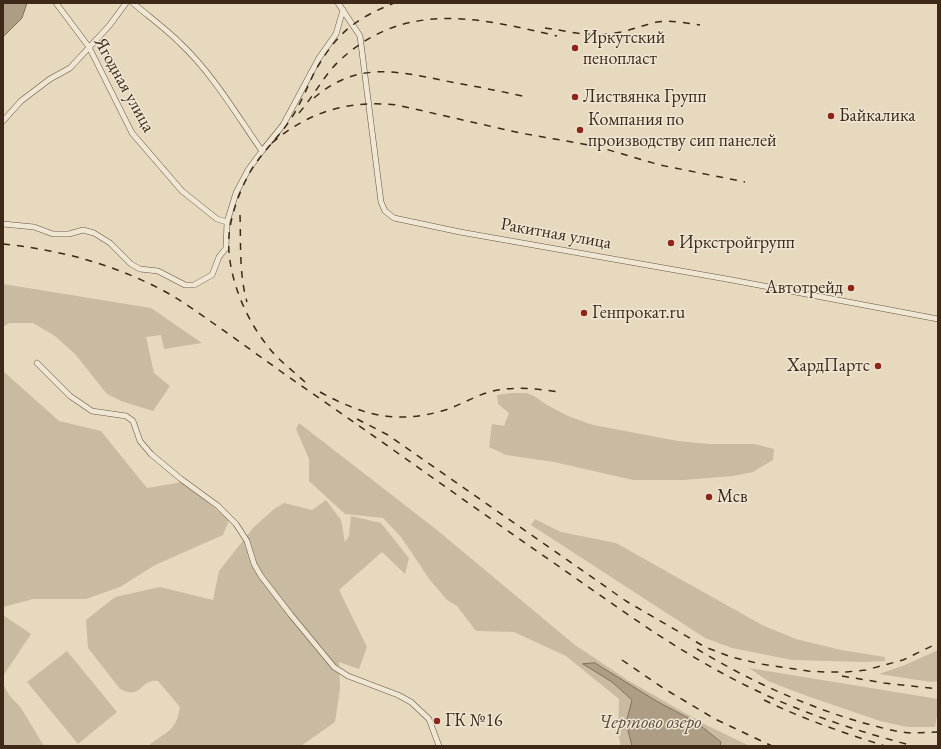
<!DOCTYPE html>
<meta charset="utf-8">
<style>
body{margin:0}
#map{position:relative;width:941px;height:749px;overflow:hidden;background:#e6d9bd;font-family:"EB Garamond",serif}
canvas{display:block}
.frame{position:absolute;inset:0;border:4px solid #3e2818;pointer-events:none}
</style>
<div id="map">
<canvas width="941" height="749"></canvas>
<div class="frame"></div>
</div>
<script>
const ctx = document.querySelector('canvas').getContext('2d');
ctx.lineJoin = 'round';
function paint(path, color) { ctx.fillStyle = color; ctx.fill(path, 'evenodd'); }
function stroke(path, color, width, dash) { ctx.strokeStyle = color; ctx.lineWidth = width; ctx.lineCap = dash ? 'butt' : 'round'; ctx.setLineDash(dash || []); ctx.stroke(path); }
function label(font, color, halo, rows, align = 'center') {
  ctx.font = font + ' "EB Garamond",serif'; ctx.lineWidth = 3; ctx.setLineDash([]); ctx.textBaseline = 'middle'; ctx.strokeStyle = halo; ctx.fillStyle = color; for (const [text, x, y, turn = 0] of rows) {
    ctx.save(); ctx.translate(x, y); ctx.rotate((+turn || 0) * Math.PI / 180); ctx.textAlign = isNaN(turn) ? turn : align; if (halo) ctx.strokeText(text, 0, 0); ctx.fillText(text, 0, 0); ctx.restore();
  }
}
paint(new Path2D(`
 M 3,284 L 151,308 L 202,343 L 164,349 L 161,335 L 146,337 L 154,373 L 170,386 L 153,411 L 121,401 L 107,394 L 75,354 L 55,336 L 33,323 L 9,323 L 3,327 Z
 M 3,371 L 59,421 L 101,431 L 147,488 L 183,482 L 229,520 L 223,535 L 155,565 L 120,587 L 86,599 L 33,599 L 3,607 Z
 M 511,393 L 527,393 L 534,396 L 547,405 L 568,416 L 593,425 L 678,441 L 709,444 L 754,444 L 774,449 L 773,460 L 753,472 L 733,476 L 684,480 L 633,480 L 554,462 L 506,455 L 489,447 L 492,424 L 504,426 L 509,413 L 498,404 L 497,395 Z
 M 299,423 L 437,530 L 575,645 L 629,681 L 706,725 L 750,746 L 720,746 L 721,742 L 696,722 L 583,664 L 612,682 L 632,700 L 626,723 L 632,746 L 621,746 L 618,734 L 619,699 L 566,656 L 514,632 L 476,631 L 457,606 L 447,600 L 430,580 L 401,537 L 383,518 L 345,514 L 309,481 L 309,459 L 296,429 Z
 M 326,500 L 341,520 L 345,542 L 349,536 L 351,516 L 381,523 L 409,558 L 405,574 L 382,552 L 339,590 L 367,647 L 359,669 L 339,662 L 340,689 L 335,722 L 301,746 L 150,746 L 150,744 C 168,731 176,731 180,707 L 158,681 C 140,678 142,701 120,689 L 88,648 L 86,620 L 115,597 L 160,587 L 213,600 L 219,571 L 253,528 L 274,509 L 284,503 L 312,510 Z
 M 535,519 L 561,532 L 616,543 L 762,625 L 796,639 L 841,650 L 885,657 L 885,661 L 864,662 L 792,660 L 732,648 L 705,638 L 531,525 Z
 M 3,615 L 31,634 L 3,676 Z
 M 938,650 L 938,681 L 931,682 L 879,674 L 905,665 Z
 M 67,651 L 117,712 L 78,744 L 27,682 Z
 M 749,668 L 938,699 L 938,711 L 935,727 L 907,727 L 880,721 L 807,696 L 768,681 Z
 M 3,684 L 9,695 L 21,708 L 44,746 L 3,746 Z`), '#c9bba1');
const water = new Path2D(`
 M 3,3 L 27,3 L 22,18 L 3,37 Z
 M 595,663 L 658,702 L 696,722 L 721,742 L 720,746 L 632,746 L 626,723 L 632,700 L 612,682 L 583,664 Z`);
paint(water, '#ad9d85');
stroke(water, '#816e59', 1);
const minor = new Path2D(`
 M 56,3 L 89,47 L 132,133 L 182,191 L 217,219 L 227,222
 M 133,3 C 148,16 165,28 180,43 C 213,74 236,114 262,151
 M 338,3 L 360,36 L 381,202 L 385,211 L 394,218 L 460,232 L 732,280 L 938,319
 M 3,121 L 21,101 L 50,79 L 70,68 L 109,26 L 126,3
 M 3,224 L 34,227 L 53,234 L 69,234 L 83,230 L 94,233 L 110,243 L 131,264 L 140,269 L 158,271 L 185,285 L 194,285 L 212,275 L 219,257 L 226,248 L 227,222 L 236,193 L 248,170 L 262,151 L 283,125 L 319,58 L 336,34 L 343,10
 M 37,363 L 70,396 L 92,411 L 126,416 L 133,421 L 140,441 L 151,454 L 181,479 L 218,506 L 236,524 L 247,541 L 254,564 L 261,576 L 291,615 L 334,667 L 348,676 L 398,695 L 411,702 L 429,719 L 439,746`);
stroke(minor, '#685441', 6);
stroke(minor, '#efe6d4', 5);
stroke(new Path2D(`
 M 545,28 C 568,31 593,38 615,33 C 630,31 643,25 657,22 C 672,20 686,23 700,25
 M 314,98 C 357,61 396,71 446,81 C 473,86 500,91 527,97
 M 299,113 C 313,97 323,77 338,62 C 403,0 477,17 557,36
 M 272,143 C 309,111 349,100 397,105 L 520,133 L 595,146 L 660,165 L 745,182
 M 240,215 C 241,244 239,274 247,302
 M 3,244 C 61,250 113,264 164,291 C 181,300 197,312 213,323 C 246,346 278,370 312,393 C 393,449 473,507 554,563 C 606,599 657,637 713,668 C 776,704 844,728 914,746
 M 305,382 C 292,370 277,359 266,344 C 244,316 226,272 229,235 C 231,215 239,192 249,174 C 260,153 280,137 292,117 C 301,103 307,88 314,73 C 324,55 337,36 354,24 C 366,15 380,9 394,3
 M 320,392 C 362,415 397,425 445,410 C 461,405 476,395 493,391 C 515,386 537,389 560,392
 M 357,419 L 388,435 L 626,601 L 705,647 L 731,657 L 761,664 L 808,671 L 826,672 L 846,672 L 866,670 L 903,660 L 938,643
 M 697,649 C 748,680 803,705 860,722 C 876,726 894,732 911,733 C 920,733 929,732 938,732
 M 622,660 L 663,688 L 715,719 L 772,746
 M 842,676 L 884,683 L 938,689
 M 764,700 C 803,719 844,733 885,746`), '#3e2818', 1.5, [7, 7]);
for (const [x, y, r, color] of [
 [575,48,4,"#8f2418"],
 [575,97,4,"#8f2418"],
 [831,116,4,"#8f2418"],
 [580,130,4,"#8f2418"],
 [671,243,4,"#8f2418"],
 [851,288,4,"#8f2418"],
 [584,313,4,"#8f2418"],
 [878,366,4,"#8f2418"],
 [709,497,4,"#8f2418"],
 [437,721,4,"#8f2418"]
]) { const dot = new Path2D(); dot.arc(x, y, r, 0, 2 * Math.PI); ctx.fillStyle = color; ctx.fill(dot); stroke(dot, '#efe6d4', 1.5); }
label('18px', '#3e2818', '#efe6d4', [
 ["Иркутский",583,38],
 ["пенопласт",583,59],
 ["Листвянка Групп",583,97],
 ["Байкалика",839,116],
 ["Компания по",588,120],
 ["производству сип панелей",588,141],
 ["Иркстройгрупп",679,243],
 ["Автотрейд",843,288,"right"],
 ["Генпрокат.ru",592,313],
 ["ХардПартс",870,366,"right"],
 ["Мсв",717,497],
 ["ГК №16",445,721]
], 'left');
label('18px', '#3e2818', '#efe6d4', [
 ["Ягодная улица",124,85,61],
 ["Ракитная улица",556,234,10]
]);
label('italic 19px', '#5f4b39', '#efe6d4', [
 ["Чертово озеро",650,723]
]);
</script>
